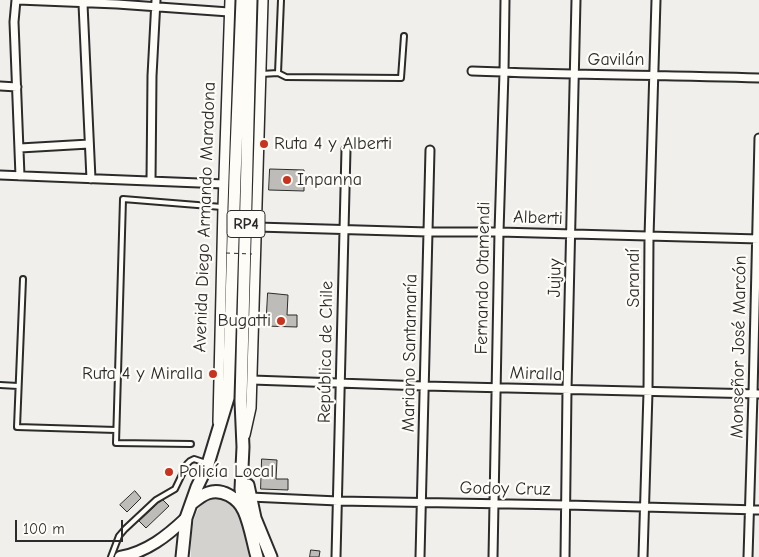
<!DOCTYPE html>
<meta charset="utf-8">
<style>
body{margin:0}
#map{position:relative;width:759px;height:557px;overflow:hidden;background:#f0efeb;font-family:"Comic Neue",sans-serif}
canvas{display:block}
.scale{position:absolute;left:15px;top:520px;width:108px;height:22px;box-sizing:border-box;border:2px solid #2b2b2b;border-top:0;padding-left:6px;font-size:15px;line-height:18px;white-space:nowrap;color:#2b2b2b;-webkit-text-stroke:4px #fdfcf7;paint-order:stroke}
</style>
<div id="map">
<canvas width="759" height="557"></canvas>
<div class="scale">100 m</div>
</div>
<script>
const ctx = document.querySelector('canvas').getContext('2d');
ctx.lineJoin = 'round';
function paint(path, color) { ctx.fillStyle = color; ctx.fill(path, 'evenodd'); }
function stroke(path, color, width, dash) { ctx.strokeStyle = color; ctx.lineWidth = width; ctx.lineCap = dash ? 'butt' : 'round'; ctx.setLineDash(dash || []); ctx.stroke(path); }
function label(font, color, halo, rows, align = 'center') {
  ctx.font = font + ' "Comic Neue",sans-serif'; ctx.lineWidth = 4.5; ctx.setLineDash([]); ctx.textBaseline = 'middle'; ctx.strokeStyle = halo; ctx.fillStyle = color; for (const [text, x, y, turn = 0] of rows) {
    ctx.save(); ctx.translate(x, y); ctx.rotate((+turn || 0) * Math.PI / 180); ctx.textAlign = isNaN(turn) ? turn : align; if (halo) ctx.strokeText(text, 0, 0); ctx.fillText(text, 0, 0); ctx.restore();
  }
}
paint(new Path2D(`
 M 220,498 C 226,501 232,504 236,510 C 245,523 246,542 250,557 L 191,557 C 191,542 191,517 201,505 C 206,500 214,499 220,498 Z`), '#d3d2cf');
const building = new Path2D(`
 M 270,169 L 304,170 L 304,191 L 269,190 Z
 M 268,293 L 288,295 L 287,315 L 297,315 L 297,327 L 265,326 L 265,315 L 266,315 Z
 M 262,459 L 277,460 L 276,479 L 288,479 L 288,490 L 261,489 Z
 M 135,491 L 141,498 L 127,512 L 120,505 Z
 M 163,500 L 169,506 L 146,528 L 139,521 L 158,503 Z
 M 311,550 L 320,551 L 319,557 L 310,557 Z`);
paint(building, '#bdbcb8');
stroke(building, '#2b2b2b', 1);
const service = new Path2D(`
 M 278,73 L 281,0
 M 261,74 L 278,73 L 286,77 L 401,78 L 404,36
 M 23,279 L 17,427 L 116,430
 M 0,385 L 18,386
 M 191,444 L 116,443 L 123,199 L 222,207
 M 111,557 L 119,536 L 125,529 L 156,500 L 175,489 L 187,464 L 190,461 L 194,459 L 206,463`);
const minor = new Path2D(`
 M 16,0 L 14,22 L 20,176
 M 18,0 L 117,4 L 229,12
 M 83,4 L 91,179
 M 472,71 C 568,75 663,75 759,78
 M 0,86 L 17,87
 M 20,148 L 89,144
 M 0,175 L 224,184
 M 151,181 L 152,76 L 156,0
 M 257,227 L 428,232 L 499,232 L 759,239
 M 252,380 L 424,386 L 759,394
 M 250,497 L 338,501 L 566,505 L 759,510
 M 336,557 L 346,149
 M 420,557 L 430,150
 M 493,557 L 499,232 L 504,72 L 505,0
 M 565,557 L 567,390 L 576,0
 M 643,557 L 648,392 L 649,237 L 656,0
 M 748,557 L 753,394 L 759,138`);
const tertiary = new Path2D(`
 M 218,422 L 223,207 L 230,0
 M 245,435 L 251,408 L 263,0`);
const secondary = new Path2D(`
 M 120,557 C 147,552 167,536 186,518`);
const primary = new Path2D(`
 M 248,485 L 255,518 L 271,557
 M 191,504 C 196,500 202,495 208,493 C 222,488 238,498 244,511 C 250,524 253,543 257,557
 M 244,510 L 241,489 L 243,447 L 241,401 L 251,0
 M 182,557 L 186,518 L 197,487 L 208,464 L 228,398 L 235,176 L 242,0`);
stroke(service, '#2b2b2b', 8);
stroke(minor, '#2b2b2b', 11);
stroke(tertiary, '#2b2b2b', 12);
stroke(secondary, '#2b2b2b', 14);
stroke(primary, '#2b2b2b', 15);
stroke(service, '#fdfcf7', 4);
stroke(minor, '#fdfcf7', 7);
stroke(tertiary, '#fdfcf7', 9);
stroke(secondary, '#fdfcf7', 10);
stroke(primary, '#fdfcf7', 11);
stroke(new Path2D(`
 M 226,253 L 252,254`), '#2b2b2b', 1, [4, 4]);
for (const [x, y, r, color] of [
 [264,144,5,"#c8321e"],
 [287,180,5,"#c8321e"],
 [281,321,5,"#c8321e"],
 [213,374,5,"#c8321e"],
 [169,472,5,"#c8321e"]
]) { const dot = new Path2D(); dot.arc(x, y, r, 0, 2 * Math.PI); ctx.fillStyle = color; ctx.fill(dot); stroke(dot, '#fdfcf7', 2); }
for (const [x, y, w] of [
 [246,224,38]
]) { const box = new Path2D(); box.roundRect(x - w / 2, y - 13.5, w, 27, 4); ctx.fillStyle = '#fdfcf7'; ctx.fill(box); stroke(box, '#2b2b2b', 1); }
label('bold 16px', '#2b2b2b', null, [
 ["RP4",246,224]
]);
label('18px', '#2b2b2b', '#fdfcf7', [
 ["Gavilán",616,60],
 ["Avenida Diego Armando Maradona",205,217,-88],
 ["Alberti",538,218,2],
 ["Fernando Otamendi",483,278,-89],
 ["Jujuy",555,278,-89],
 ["Sarandí",634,278,-90],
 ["Monseñor José Marcón",739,347,-89],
 ["República de Chile",326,352,-89],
 ["Mariano Santamaría",410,353,-89],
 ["Miralla",536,374,2],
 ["Godoy Cruz",505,489,1]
]);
label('18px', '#2b2b2b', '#fdfcf7', [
 ["Ruta 4 y Alberti",274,144],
 ["Inpanna",297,180],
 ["Bugatti",271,321,"right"],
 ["Ruta 4 y Miralla",203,374,"right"],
 ["Policía Local",179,472]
], 'left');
</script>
